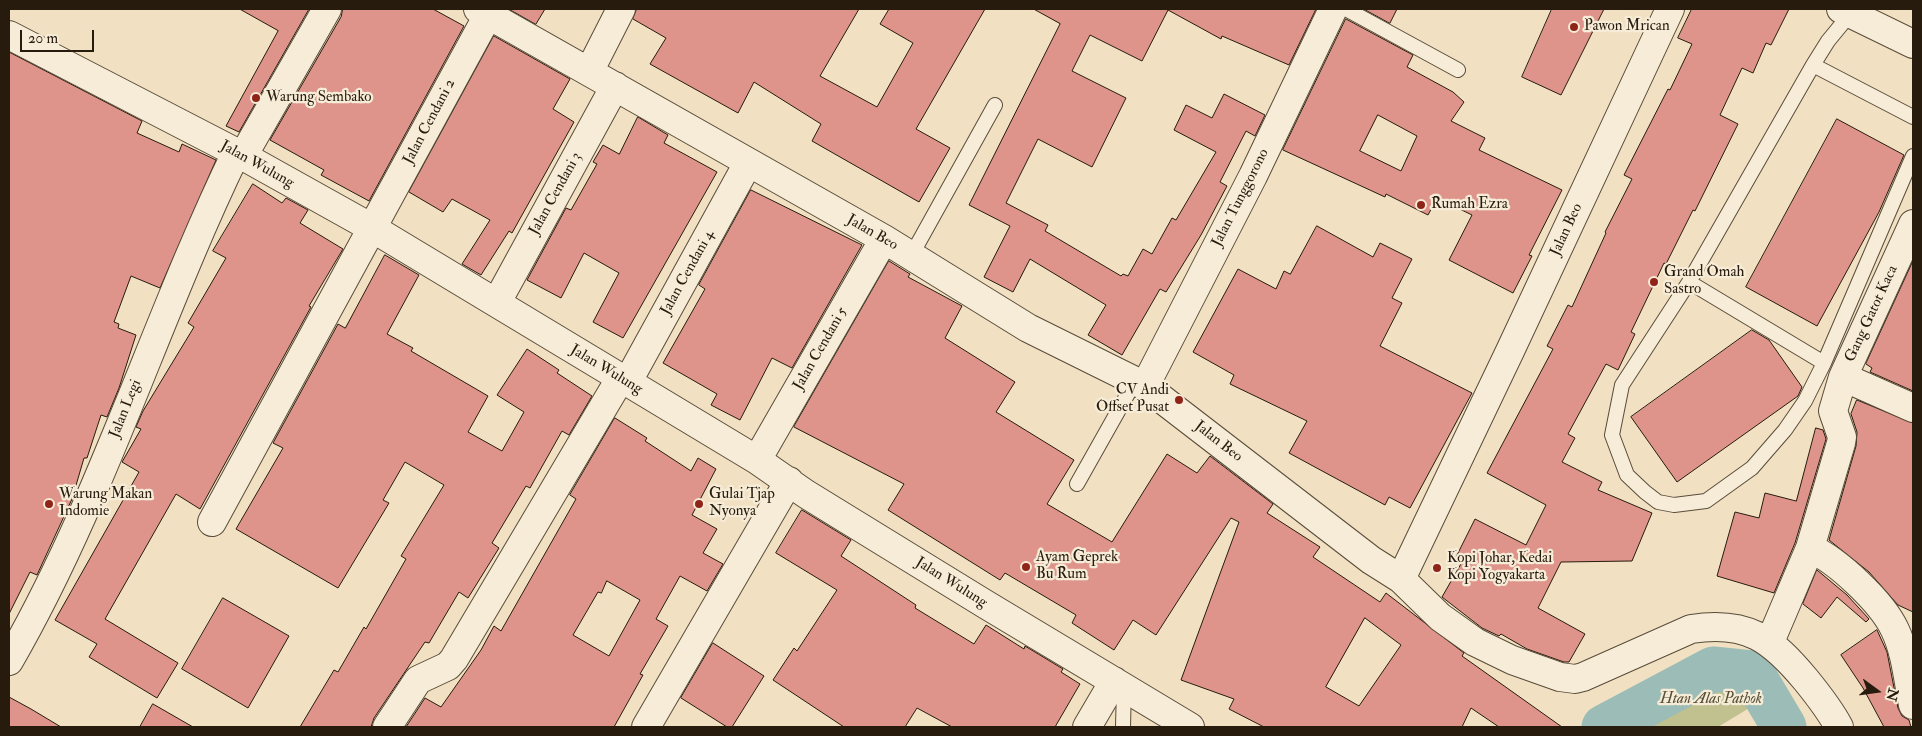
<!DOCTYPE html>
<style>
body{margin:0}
#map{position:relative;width:1922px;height:736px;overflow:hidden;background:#f1e1c2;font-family:"IM FELL Double Pica",serif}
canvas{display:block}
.frame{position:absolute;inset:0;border:10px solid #261b0d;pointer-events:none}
.north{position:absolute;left:1852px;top:666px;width:50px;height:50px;-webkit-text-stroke:4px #f6ecd7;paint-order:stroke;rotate:104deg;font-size:14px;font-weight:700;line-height:20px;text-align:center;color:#261b0d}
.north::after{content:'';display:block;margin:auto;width:18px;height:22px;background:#261b0d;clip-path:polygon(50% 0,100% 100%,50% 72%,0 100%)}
.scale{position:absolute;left:20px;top:30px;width:74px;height:22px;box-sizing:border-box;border:2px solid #261b0d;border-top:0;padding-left:6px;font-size:15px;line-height:18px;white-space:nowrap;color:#261b0d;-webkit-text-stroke:4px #f6ecd7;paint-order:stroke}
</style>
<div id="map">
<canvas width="1922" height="736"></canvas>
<div class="frame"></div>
<div class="north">N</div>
<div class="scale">20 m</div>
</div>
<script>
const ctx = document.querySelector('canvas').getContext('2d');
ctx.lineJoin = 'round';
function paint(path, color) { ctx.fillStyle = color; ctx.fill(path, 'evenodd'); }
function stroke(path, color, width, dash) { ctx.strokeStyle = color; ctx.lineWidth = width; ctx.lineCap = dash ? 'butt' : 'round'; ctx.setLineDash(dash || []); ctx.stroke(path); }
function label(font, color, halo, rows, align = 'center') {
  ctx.font = font + ' "IM FELL Double Pica",serif'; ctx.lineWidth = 4.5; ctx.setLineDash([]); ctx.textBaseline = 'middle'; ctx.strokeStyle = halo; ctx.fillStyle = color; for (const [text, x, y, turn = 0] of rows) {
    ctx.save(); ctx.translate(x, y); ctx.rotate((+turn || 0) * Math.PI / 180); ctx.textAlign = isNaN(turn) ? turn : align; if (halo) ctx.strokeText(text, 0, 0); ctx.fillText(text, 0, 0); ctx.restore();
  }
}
paint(new Path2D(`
 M 1733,658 L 1758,658 L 1776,671 L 1763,694 L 1746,710 L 1718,727 L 1596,727 L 1603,720 Z`), '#c0c18f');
stroke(new Path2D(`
 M 1604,727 L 1713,669 L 1752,673 L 1784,727`), '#9bbcb7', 45);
const building = new Path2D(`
 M 240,9 L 309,9 L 239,132 L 226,126 L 278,31 Z
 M 343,9 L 433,9 L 464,26 L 369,201 L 321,175 L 324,170 L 270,140 L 341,17 Z
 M 509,9 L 545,9 L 536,24 Z
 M 637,9 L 859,9 L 820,76 L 877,107 L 913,43 L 880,24 L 889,9 L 985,9 L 916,129 L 950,148 L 919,202 L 812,141 L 821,124 L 754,82 L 738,113 L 650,64 L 666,38 L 633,19 Z
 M 1034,9 L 1316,9 L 1289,65 L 1222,36 L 1221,39 L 1168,10 L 1142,61 L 1090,35 L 1072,71 L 1126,98 L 1092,167 L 1038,139 L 1006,203 L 1048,225 L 1045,231 L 1121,276 L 1123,274 L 1128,276 L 1143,249 L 1152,254 L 1172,218 L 1176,220 L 1216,152 L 1174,130 L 1186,105 L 1212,118 L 1224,94 L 1265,115 L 1255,136 L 1246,131 L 1220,182 L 1227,186 L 1201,235 L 1166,292 L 1160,289 L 1122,355 L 1088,335 L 1106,305 L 1030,259 L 1013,292 L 984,277 L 1010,226 L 969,205 L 1060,24 Z
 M 1364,9 L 1397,9 L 1390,23 Z
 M 1552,9 L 1604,9 L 1561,95 L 1522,77 Z
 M 1692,9 L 1789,9 L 1771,45 L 1766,43 L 1753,73 L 1742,68 L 1720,115 L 1738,124 L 1695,211 L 1693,210 L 1666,264 L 1664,263 L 1631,332 L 1635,334 L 1618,370 L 1606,364 L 1568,434 L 1575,438 L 1562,462 L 1602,482 L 1598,490 L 1652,513 L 1632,561 L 1561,562 L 1538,608 L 1585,634 L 1569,662 L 1564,662 L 1527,649 L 1501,634 L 1499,636 L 1482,628 L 1442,597 L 1462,562 L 1455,559 L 1475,519 L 1526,545 L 1546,505 L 1487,473 L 1553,349 L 1547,346 L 1568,305 L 1572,307 L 1606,233 L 1605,232 L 1632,179 L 1624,175 L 1668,89 L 1670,90 L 1692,44 L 1678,38 Z
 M 1346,19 L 1413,55 L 1407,67 L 1453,92 L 1464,102 L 1451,121 L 1485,138 L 1479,150 L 1562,190 L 1529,255 L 1532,256 L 1513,293 L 1449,260 L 1472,215 L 1437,198 L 1428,215 L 1386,194 L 1385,197 L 1283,150 ZM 1378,115 L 1417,136 L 1401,171 L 1360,151 Z
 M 494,36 L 570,79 L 553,109 L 574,122 L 512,233 L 509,231 L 481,275 L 462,264 L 490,220 L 452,199 L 443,212 L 409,192 Z
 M 9,52 L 142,121 L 137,133 L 179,152 L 182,144 L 216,160 L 160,288 L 131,276 L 114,322 L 119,324 L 118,328 L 136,335 L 119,388 L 107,417 L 101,415 L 87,458 L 84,458 L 72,499 L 37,575 L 30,572 L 9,614 Z
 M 638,117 L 668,135 L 664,143 L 717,172 L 623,338 L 593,322 L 619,273 L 584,253 L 561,298 L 527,280 L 566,208 L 571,210 L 597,164 L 593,162 L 603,145 L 619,154 Z
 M 1837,119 L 1904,155 L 1879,212 L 1817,326 L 1746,287 Z
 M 253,184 L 282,203 L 286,198 L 308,210 L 300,223 L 343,249 L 309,306 L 311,307 L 200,509 L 176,494 L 105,619 L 178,663 L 157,698 L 89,657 L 97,644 L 55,620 L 139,472 L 122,462 L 141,429 L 136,427 L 143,411 L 194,327 L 188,323 L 226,258 L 213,251 Z
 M 751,190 L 862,245 L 792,368 L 772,358 L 740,420 L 711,405 L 717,394 L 663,363 L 705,289 L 699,285 Z
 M 1317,226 L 1373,257 L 1380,243 L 1412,259 L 1392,298 L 1402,303 L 1380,346 L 1472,393 L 1410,508 L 1389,497 L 1385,505 L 1289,453 L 1307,421 L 1230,384 L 1234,375 L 1193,352 L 1238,269 L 1276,289 L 1284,271 L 1290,274 Z
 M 385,255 L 419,275 L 387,334 L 413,348 L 411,351 L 488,396 L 468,432 L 502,451 L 524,412 L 497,395 L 527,349 L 559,370 L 557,373 L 592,396 L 569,435 L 562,431 L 530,488 L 526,486 L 492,543 L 499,548 L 468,598 L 459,592 L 429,643 L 425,642 L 374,718 L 371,727 L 300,727 L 334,670 L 338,672 L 364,627 L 366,629 L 406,559 L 401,556 L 444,485 L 405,462 L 383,500 L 389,503 L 338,588 L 236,529 L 283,448 L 273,443 L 338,324 L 345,328 Z
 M 889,261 L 910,274 L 908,277 L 962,306 L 945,338 L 1015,382 L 996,412 L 1074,460 L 1047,504 L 1112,542 L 1167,454 L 1197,473 L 1210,456 L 1273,504 L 1267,513 L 1320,547 L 1313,557 L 1380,602 L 1386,593 L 1464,653 L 1462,656 L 1562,727 L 1499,727 L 1471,708 L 1462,727 L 1264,727 L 1229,709 L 1234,699 L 1181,680 L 1239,522 L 1231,518 L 1156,635 L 1133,620 L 1114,650 L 1072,623 L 1076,615 L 1005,573 L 1000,580 L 888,510 L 904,484 L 794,427 ZM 1365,618 L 1401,645 L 1359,706 L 1326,687 Z
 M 1913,261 L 1913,391 L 1870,372 L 1872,368 L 1866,364 Z
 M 1752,330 L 1769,340 L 1802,387 L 1798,396 L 1677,482 L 1631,417 Z
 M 1857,400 L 1913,423 L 1913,612 L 1898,605 L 1869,572 L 1829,540 L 1856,446 L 1857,432 L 1851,414 Z
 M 615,418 L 647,438 L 645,441 L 691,471 L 698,458 L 716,469 L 692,515 L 717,529 L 703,553 L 723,564 L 707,591 L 680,576 L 656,619 L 668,626 L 640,674 L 643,675 L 614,727 L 406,727 L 425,698 L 441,707 L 481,650 L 494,626 L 501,631 L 576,499 L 570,495 ZM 607,581 L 640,600 L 609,656 L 573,635 L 598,592 L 601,593 Z
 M 1816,428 L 1823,430 L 1826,439 L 1795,543 L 1774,593 L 1717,576 L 1735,512 L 1759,518 L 1765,493 L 1796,501 Z
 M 802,510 L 851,540 L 841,556 L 916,605 L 915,608 L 974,644 L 986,625 L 1024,649 L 1025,646 L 1063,669 L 1061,672 L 1080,684 L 1055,727 L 952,727 L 917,708 L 905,727 L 844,727 L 773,680 L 794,648 L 797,651 L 837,590 L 776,553 Z
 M 1817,570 L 1847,595 L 1869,619 L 1866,622 L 1837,597 L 1821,618 L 1803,604 Z
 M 223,598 L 289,636 L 248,708 L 182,669 Z
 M 1877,630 L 1887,652 L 1898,708 L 1902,716 L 1909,720 L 1911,727 L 1884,727 L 1863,688 L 1841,655 Z
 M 713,643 L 764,676 L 732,727 L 727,727 L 681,698 Z
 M 9,697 L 31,709 L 61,727 L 9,727 Z
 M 153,704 L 193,727 L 140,727 Z`);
paint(building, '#df948b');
stroke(building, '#261b0d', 1);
const lane = new Path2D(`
 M 1346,9 L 1458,70
 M 1851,13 L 1828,41 L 1813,65 L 1689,282 L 1622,385 L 1612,435 L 1627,475 L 1645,492 L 1658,502 L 1674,505 L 1706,501 L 1752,468 L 1785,430 L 1805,401 L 1824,363 L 1913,156
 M 1813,65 L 1913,117
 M 911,256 L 995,105
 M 1689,282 L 1824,363
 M 1077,484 L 1135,381
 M 1123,727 L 1124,686`);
const street = new Path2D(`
 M 478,9 L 884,239 L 1028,328 L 1145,386 L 1371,560 L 1401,579 L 1440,617 L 1475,642 L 1512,660 L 1560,677 L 1575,679 L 1583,677 L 1691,629 C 1747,620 1772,639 1806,680 C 1819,696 1830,710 1839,727
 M 1841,9 L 1913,44
 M 9,35 L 243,156 L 372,228 L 757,460 L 806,494 L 985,604 L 1190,727
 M 589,72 L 621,9
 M 243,156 L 327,9
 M 1913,224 L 1843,377 L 1833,411 L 1842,437 L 1841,443 L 1810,548 C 1838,561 1882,602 1895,630 C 1906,653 1908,681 1913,705
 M 497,302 L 615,86
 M 1843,377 L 1913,408
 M 627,383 L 748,163
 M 1145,386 L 1253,176 L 1333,9
 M 757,460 L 884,239
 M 212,522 L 488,15
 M 1401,579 L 1510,351 L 1670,9
 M 1770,642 L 1810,548
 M 9,661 C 102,500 155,320 236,153
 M 387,727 L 418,680 L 448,666 L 454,659 L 620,379
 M 646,727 L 789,481
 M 1087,727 L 1114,681`);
stroke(lane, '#594c3a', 16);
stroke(street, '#594c3a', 30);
stroke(lane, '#f6ecd7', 14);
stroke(street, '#f6ecd7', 28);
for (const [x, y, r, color] of [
 [1574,27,5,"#8f2418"],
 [256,98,5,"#8f2418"],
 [1421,205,5,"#8f2418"],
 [1654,282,5,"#8f2418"],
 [1179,400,5,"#8f2418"],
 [49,504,5,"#8f2418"],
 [699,504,5,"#8f2418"],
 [1026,567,5,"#8f2418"],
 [1437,568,5,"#8f2418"]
]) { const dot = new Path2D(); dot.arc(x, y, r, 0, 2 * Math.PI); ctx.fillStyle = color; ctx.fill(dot); stroke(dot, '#f6ecd7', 2); }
label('15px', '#261b0d', '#f6ecd7', [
 ["Pawon Mrican",1584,27],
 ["Warung Sembako",266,98],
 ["Rumah Ezra",1431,205],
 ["Grand Omah",1664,273],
 ["Sastro",1664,290],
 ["CV Andi",1169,391,"right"],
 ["Offset Pusat",1169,408,"right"],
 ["Warung Makan",59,495],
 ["Indomie",59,512],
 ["Gulai Tjap",709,495],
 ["Nyonya",709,512],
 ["Ayam Geprek",1036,558],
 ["Bu Rum",1036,575],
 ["Kopi Johar, Kedai",1447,559],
 ["Kopi Yogyakarta",1447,576]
], 'left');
label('15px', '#261b0d', '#f6ecd7', [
 ["Jalan Cendani 2",430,122,-62],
 ["Jalan Wulung",257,165,29],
 ["Jalan Cendani 3",556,194,-61],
 ["Jalan Tunggorono",1241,198,-63],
 ["Jalan Beo",1567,230,-65],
 ["Jalan Beo",872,233,30],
 ["Jalan Cendani 4",688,273,-61],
 ["Gang Gatot Kaca",1872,314,-65],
 ["Jalan Cendani 5",821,349,-60],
 ["Jalan Wulung",606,370,31],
 ["Jalan Legi",126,409,-68],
 ["Jalan Beo",1218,442,38],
 ["Jalan Wulung",951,583,32]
]);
label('italic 15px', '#544d34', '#f6ecd7', [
 ["Htan Alas Pathok",1711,700]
]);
</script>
